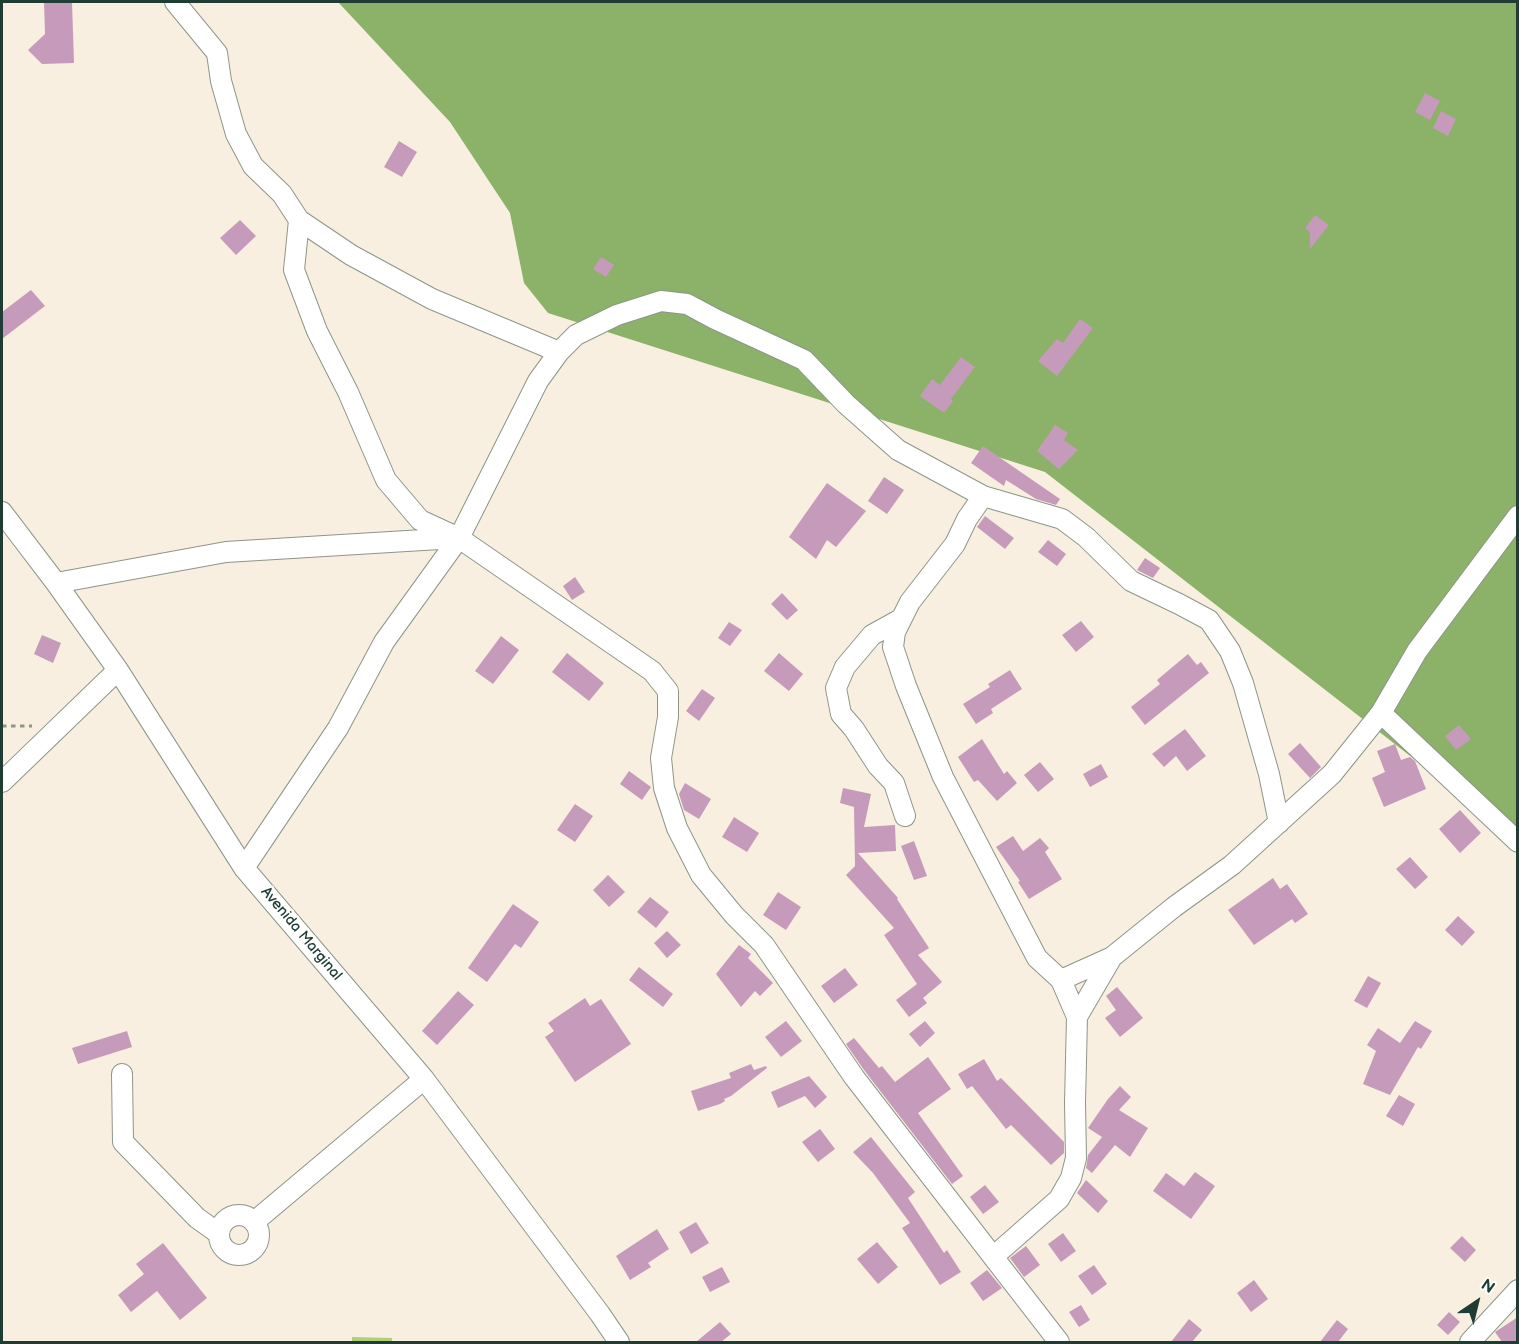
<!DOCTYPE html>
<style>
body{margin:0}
#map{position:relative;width:1519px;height:1344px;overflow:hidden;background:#f9efe0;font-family:"Balsamiq Sans",sans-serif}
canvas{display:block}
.frame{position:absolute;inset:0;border:3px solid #1f3d34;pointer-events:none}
.north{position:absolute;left:1447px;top:1272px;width:60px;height:60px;-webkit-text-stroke:4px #fff;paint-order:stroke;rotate:35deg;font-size:16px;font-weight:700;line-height:24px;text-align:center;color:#1f3d34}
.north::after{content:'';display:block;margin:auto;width:21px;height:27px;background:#1f3d34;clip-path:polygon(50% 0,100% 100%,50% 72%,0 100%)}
</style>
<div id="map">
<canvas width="1519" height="1344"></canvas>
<div class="frame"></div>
<div class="north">N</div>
</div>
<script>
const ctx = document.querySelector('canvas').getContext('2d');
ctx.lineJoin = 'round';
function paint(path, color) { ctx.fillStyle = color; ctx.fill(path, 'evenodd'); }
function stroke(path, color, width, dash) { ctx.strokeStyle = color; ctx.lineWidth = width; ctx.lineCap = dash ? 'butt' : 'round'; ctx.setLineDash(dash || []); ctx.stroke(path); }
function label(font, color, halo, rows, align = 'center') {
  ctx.font = font + ' "Balsamiq Sans",sans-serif'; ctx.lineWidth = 5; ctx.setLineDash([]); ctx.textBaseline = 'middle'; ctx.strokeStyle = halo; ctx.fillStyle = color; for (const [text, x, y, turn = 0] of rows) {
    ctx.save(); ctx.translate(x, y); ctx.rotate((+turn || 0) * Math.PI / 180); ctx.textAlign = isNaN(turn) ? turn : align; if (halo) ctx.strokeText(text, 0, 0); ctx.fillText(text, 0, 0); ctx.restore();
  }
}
paint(new Path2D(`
 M 352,1337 L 392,1338 L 392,1342 L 352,1342 Z`), '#afd078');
paint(new Path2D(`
 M 338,2 L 1517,2 L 1517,839 L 1045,472 L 548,313 L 524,283 L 510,213 L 450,122 Z`), '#8bb268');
paint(new Path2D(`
 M 44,2 L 72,2 L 74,63 L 42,64 L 28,50 L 45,34 Z
 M 1425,93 L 1440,101 L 1430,120 L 1415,112 Z
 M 1441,111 L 1456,119 L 1448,136 L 1433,128 Z
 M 399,141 L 417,152 L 402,177 L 384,167 Z
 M 1315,215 L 1329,225 L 1310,249 L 1310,232 L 1305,228 Z
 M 240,220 L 256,236 L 236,255 L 220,238 Z
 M 601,257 L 614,265 L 606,277 L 593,269 Z
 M 31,290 L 45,306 L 2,339 L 2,312 Z
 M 1080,319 L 1093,328 L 1057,376 L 1038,361 L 1057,339 L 1063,343 Z
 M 961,357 L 975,367 L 951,399 L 953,401 L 944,413 L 920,396 L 932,379 L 940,385 Z
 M 1055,425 L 1068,433 L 1064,440 L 1078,450 L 1059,469 L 1037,451 Z
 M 983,446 L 1060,499 L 1056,505 L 1036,499 L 1006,480 L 1004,486 L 971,463 Z
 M 884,477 L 904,490 L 887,514 L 868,501 Z
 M 827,483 L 866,511 L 836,547 L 827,540 L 816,559 L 789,537 Z
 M 985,516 L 1014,538 L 1005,549 L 977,527 Z
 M 1048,540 L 1066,554 L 1057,566 L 1038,552 Z
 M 1145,558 L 1160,568 L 1153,578 L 1137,570 Z
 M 575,577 L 585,592 L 572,600 L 563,586 Z
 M 782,593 L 798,610 L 787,620 L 771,604 Z
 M 1081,621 L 1094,637 L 1076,652 L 1062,635 Z
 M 729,622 L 742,630 L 730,646 L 718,638 Z
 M 42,635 L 61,643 L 53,663 L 34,654 Z
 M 501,636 L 519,650 L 493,684 L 475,671 Z
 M 567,653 L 604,683 L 589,701 L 552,672 Z
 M 779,653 L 803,674 L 789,691 L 764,671 Z
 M 1188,654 L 1197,665 L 1201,662 L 1209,673 L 1145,725 L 1131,707 L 1160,684 L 1157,680 Z
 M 1010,670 L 1022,689 L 991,709 L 993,713 L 976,724 L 963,704 L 990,687 L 988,684 Z
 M 702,689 L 715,698 L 699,721 L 686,711 Z
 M 1459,725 L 1471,739 L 1456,750 L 1445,736 Z
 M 1185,729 L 1206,756 L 1187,771 L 1176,756 L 1164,767 L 1152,754 Z
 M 982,739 L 1004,774 L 1007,771 L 1017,783 L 997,801 L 978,780 L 974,782 L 958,757 Z
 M 1300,743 L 1321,767 L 1310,778 L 1288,754 Z
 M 1395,744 L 1401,760 L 1410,757 L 1415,761 L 1426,789 L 1384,807 L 1372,778 L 1385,772 L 1377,751 Z
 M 1040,762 L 1054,779 L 1038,792 L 1024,775 Z
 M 1101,764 L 1108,777 L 1090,787 L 1083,774 Z
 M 629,771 L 651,787 L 642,800 L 620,784 Z
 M 685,783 L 711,799 L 699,819 L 684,810 L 679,794 Z
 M 843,788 L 871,794 L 864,827 L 895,825 L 896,851 L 858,853 L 898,898 L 897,899 L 929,948 L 918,955 L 942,982 L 923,998 L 927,1003 L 909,1017 L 896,1000 L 917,984 L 884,935 L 894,928 L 846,875 L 855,866 L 854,807 L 840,803 Z
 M 575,804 L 593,816 L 575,842 L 557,830 Z
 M 1460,810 L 1481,833 L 1460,853 L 1439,829 Z
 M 734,817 L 759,833 L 747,852 L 722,837 Z
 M 1013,836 L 1023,851 L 1040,838 L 1049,848 L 1045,852 L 1062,879 L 1029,899 L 1018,882 L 1020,881 L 996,847 Z
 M 914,841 L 927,876 L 914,880 L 901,846 Z
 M 1410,857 L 1428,877 L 1415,889 L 1396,869 Z
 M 608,875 L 625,892 L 609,907 L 593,890 Z
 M 1273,878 L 1280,889 L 1287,884 L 1308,914 L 1295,923 L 1292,919 L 1254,945 L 1228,910 Z
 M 778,892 L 801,907 L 786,930 L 763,915 Z
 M 650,897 L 669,912 L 656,928 L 637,912 Z
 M 513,904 L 539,922 L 521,948 L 515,944 L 487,982 L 468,968 Z
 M 1458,916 L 1475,932 L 1462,946 L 1445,930 Z
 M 667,931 L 681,945 L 667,958 L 654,943 Z
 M 739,945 L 751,954 L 748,958 L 773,983 L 760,996 L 755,991 L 741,1007 L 716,974 Z
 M 639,967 L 673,994 L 663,1007 L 629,980 Z
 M 845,968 L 858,985 L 834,1003 L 821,986 Z
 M 1368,976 L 1381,983 L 1367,1008 L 1354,1001 Z
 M 1117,987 L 1143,1018 L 1120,1037 L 1105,1018 L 1116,1010 L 1106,996 Z
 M 458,991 L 474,1005 L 437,1045 L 422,1031 Z
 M 585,998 L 590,1006 L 601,999 L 631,1044 L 575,1082 L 545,1037 L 554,1031 L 548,1023 Z
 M 786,1021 L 802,1041 L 781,1057 L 765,1037 Z
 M 925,1021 L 935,1033 L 920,1047 L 909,1034 Z
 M 1415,1021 L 1432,1031 L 1421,1049 L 1418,1047 L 1390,1095 L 1363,1084 L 1376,1051 L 1367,1045 L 1378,1028 L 1400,1043 Z
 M 127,1031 L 132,1047 L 78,1064 L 72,1048 Z
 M 854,1038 L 879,1068 L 882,1066 L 895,1082 L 928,1057 L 951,1089 L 918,1113 L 963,1176 L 952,1184 L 864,1070 L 846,1044 Z
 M 984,1059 L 997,1081 L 1001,1078 L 1064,1142 L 1064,1153 L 1051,1165 L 1011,1125 L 1006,1129 L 972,1086 L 967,1089 L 958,1074 Z
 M 751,1064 L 754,1070 L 766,1066 L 767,1068 L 731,1096 L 724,1099 L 725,1101 L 720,1104 L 698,1111 L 691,1091 L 731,1078 L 729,1073 Z
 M 809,1076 L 827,1097 L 815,1108 L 805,1096 L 778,1108 L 771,1092 Z
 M 1120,1086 L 1131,1097 L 1119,1110 L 1148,1128 L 1130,1157 L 1115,1145 L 1092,1173 L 1086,1168 L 1088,1155 L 1102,1137 L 1088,1128 L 1108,1099 Z
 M 1399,1095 L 1415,1104 L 1403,1126 L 1386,1116 Z
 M 820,1129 L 835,1149 L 818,1162 L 802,1142 Z
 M 871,1137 L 915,1192 L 908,1198 L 944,1253 L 947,1250 L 961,1272 L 940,1285 L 902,1228 L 910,1223 L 873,1173 L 853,1152 Z
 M 1195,1172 L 1215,1186 L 1191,1219 L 1153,1191 L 1166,1173 L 1184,1186 Z
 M 1086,1180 L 1108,1201 L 1098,1213 L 1077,1193 Z
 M 985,1185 L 999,1202 L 983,1214 L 970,1197 Z
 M 696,1222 L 709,1243 L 691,1254 L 679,1232 Z
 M 657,1229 L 669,1249 L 648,1263 L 651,1267 L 630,1280 L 616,1256 Z
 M 1063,1233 L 1076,1251 L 1061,1262 L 1048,1244 Z
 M 1462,1236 L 1476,1250 L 1465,1262 L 1450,1248 Z
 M 877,1242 L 898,1267 L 878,1284 L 857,1259 Z
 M 163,1243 L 207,1298 L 180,1320 L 157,1291 L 131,1312 L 118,1295 L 144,1274 L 136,1264 Z
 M 1026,1246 L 1040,1265 L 1024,1277 L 1010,1258 Z
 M 1094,1265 L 1107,1284 L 1092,1295 L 1078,1276 Z
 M 722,1267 L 730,1282 L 710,1292 L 702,1277 Z
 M 987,1270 L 1002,1288 L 983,1301 L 970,1283 Z
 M 1254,1280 L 1268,1299 L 1251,1312 L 1237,1293 Z
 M 1081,1305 L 1090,1320 L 1079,1327 L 1069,1312 Z
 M 1449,1312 L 1460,1322 L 1448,1335 L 1437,1325 Z
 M 1518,1317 L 1518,1342 L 1502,1342 L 1495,1332 Z
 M 1189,1319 L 1202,1330 L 1192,1342 L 1171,1342 Z
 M 1337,1320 L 1348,1329 L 1338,1342 L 1320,1342 Z
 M 720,1322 L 731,1334 L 721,1342 L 696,1342 Z`), '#c69abb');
const minor = new Path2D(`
 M 175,2 L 217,53 L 221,81 L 236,134 L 253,166 L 282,194 L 299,220 L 351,255 L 432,299 L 559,352
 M 299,220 L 294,270 L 317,331 L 348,392 L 386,480 L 420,520 L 459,538 L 652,671 L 668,691 L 668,717 L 661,758 L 664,788 L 677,828 L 701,875 L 734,915 L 764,945 L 854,1077 L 1059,1342
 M 983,496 L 967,519 L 955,544 L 910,602 L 895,632 L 893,647 L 906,686 L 943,777 L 1037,958 L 1061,980 L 1077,1017 L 1075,1103 L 1076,1158 L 1071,1178 L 1059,1199 L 993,1257
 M 2,512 L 56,583 L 118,670 L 244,868 L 424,1079 L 600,1314 L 619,1342
 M 56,583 L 226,552 L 456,538
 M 901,619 L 872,635 L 845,667 L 836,688 L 841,714 L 854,729 L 878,766 L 894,783 L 905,816
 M 1381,713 L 1518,842
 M 2,782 L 118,670
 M 244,868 L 338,728 L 384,642 L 459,538 L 538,381 L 559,352 L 576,335 L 617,315 L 661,301 L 687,304 L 715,319 L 804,360 L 846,404 L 898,450 L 983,496 L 1062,519 L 1086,537 L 1131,581 L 1179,604 L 1209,620 L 1230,651 L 1243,683 L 1269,774 L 1279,823
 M 1061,980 L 1112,957 L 1174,907 L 1232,865 L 1332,774 L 1381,713 L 1417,651 L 1518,516
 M 1077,1017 L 1112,957
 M 122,1074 L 123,1142 L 197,1218 L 218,1233
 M219 1235a20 20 0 1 1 40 0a20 20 0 1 1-40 0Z
 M 254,1222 L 424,1079
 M 1470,1342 L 1518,1290`);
stroke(minor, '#8c968a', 22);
stroke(new Path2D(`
 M 2,726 L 32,726`), '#8c968a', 3, [4.5, 4.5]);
stroke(minor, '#fff', 20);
label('15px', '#1f3d34', '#fff', [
 ["Avenida Marginal",301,934,50]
]);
</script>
